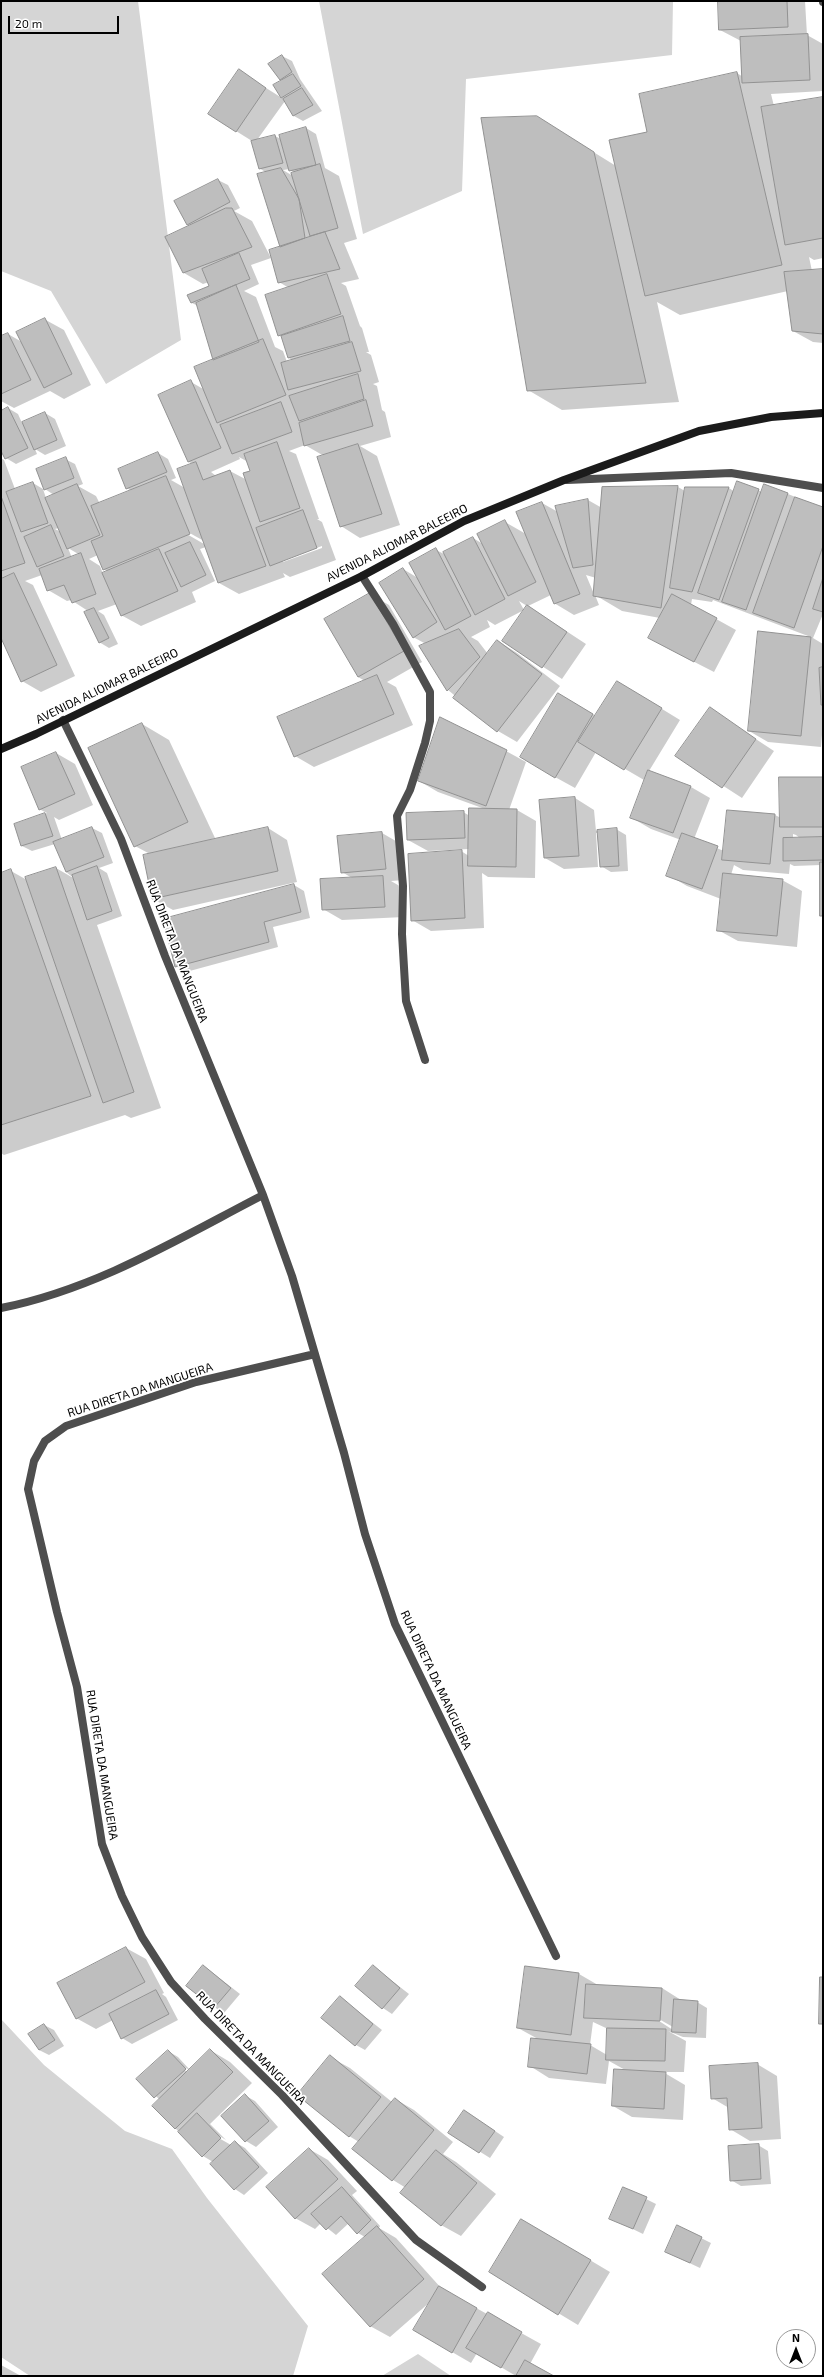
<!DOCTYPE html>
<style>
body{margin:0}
#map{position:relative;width:824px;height:2377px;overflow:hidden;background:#fff;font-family:"Exo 2",sans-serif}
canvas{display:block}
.frame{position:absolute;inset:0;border:2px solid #000;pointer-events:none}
.north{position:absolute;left:776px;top:2329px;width:40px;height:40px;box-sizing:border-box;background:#fff;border:1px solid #999;border-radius:50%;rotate:0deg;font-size:11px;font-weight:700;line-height:16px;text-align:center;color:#000}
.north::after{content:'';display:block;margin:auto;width:14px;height:18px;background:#000;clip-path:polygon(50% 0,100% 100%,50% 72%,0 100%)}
.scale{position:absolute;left:8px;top:16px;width:111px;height:18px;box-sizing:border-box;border:2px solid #000;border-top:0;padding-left:5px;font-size:12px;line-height:14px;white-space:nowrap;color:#000;-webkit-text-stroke:3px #fff;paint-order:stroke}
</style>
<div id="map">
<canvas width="824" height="2377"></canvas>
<div class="frame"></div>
<div class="north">N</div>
<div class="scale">20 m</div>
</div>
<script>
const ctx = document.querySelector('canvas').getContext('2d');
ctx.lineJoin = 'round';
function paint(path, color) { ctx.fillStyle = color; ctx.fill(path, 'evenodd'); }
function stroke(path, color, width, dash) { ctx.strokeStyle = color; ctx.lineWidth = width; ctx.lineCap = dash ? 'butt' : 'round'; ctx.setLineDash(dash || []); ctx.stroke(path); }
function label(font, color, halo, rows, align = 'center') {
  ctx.font = font + ' "Exo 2",sans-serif'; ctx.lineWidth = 3.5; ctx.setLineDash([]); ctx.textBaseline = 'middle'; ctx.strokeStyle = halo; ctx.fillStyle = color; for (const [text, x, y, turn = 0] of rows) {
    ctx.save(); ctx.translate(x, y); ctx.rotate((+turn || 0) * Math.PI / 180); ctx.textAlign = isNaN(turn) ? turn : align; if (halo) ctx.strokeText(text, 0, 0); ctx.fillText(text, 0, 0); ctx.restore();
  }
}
paint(new Path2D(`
 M 1,1 L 138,1 L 181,340 L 106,384 L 51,291 L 1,271 Z
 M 319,1 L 673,1 L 672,55 L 466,79 L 462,191 L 363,234 Z
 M 1,2019 L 44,2065 L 125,2131 L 172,2149 L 207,2198 L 308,2326 L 293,2376 L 30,2376 L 1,2357 Z
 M 418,2354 L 451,2376 L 382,2376 Z`), '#d5d5d5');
paint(new Path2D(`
 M 719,1 L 805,1 L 807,35 L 823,44 L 823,91 L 771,94 L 774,106 L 823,98 L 823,258 L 814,260 L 809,257 L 812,271 L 823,270 L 823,343 L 813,342 L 793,331 L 788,291 L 680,315 L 657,302 L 679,402 L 562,410 L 528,390 L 537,117 L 616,166 L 648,132 L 737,73 L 743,77 L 741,41 L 720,30 Z
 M 282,56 L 292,61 L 300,79 L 322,111 L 303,121 L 294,116 L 285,101 L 257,140 L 275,136 L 281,139 L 306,128 L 316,134 L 325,168 L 339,176 L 357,239 L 344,243 L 359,279 L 341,283 L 346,286 L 360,326 L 362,328 L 369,352 L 366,352 L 371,355 L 379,382 L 373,384 L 377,386 L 382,410 L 385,412 L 391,437 L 360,446 L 377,456 L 400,525 L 360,538 L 341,526 L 324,456 L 305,445 L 289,451 L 296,454 L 319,519 L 317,519 L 322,522 L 336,560 L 290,577 L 283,573 L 285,577 L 239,594 L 219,583 L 206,547 L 200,549 L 215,581 L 192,592 L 196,602 L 141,626 L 121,615 L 117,604 L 98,611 L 104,615 L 118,644 L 109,648 L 99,642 L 88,611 L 71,600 L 67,601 L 48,590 L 42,575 L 25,581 L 33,585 L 75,676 L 41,692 L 22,681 L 1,636 L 1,580 L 3,579 L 1,578 L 1,458 L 4,460 L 15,489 L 33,483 L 43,489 L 46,498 L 54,495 L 45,489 L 65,459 L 75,464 L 83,484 L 78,486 L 96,496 L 100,504 L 131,491 L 127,488 L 158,453 L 168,459 L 176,478 L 171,480 L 185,488 L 193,464 L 189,462 L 191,382 L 205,390 L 214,360 L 198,306 L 192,303 L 211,287 L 209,282 L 203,284 L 184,273 L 191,226 L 187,224 L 218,180 L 228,185 L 240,208 L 234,211 L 252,221 L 271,258 L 251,265 L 259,284 L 244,291 L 256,297 L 275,347 L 283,351 L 287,362 L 294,361 L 289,358 L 283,337 L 279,335 L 289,288 L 279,282 L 281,247 L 267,173 L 259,168 L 252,141 L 236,131 L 239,71 L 282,98 L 274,85 L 282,81 L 280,79 ZM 290,169 L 294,173 L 293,176 L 283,170 ZM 239,457 L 248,462 L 251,471 L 247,480 L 230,471 L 216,476 L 211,472 L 240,459 ZM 59,528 L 61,532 L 55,529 ZM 186,531 L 204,541 L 204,544 L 185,533 ZM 322,546 L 322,548 L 283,562 L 283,560 ZM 68,548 L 80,555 L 72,558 ZM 98,555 L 104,569 L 108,572 L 103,574 L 100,566 L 89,559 Z
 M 44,319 L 64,330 L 91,385 L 64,399 L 50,391 L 14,408 L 1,401 L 1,337 L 8,334 L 22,342 Z
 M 1,406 L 3,411 L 8,408 L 18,414 L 22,423 L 45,413 L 55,419 L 66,446 L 45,455 L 35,449 L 37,454 L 16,464 L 6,458 L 1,448 Z
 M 678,487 L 685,491 L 686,488 L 729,488 L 735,492 L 758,490 L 762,492 L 788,494 L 823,508 L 823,614 L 813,638 L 823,644 L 823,723 L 821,747 L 768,742 L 749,731 L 808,636 L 713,600 L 712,602 L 692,599 L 691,605 L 736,630 L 714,672 L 669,649 L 660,618 L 622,611 L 595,595 L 599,605 L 574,615 L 554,603 L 551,595 L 528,606 L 586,644 L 562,679 L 503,641 L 527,606 L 519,601 L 524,610 L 495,625 L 487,620 L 490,627 L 471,637 L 478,641 L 488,654 L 498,641 L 517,653 L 560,686 L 517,742 L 498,731 L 448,690 L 426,644 L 413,637 L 403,569 L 418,578 L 436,550 L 446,555 L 473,538 L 483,544 L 505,522 L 526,534 L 542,503 L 558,512 L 556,507 L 588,500 L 602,508 L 603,488 ZM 586,575 L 596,578 L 594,594 Z
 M 370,594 L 389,605 L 422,662 L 387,682 L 396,687 L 413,725 L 314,767 L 295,756 L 365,681 L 358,677 Z
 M 636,693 L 680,720 L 649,771 L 691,787 L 710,798 L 694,839 L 724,851 L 775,815 L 781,818 L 823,778 L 823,917 L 821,865 L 794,866 L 790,864 L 789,874 L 743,870 L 734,865 L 731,875 L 782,880 L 802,891 L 797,947 L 738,941 L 718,930 L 721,899 L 687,886 L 668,875 L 681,840 L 651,829 L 632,818 L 646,776 L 644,780 L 596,752 L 575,788 L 555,777 L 558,694 L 596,716 ZM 793,834 L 796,835 L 801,839 L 793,839 Z
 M 710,709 L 774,751 L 742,798 L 677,756 Z
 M 142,724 L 169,740 L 215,838 L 209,840 L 268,828 L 287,840 L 297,882 L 173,910 L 153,899 L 144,856 L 150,854 L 135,846 Z
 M 506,751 L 526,762 L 509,810 L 517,810 L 536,821 L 535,878 L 488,877 L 482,873 L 484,928 L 431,931 L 412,920 L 461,851 L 469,856 L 469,849 L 428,851 L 408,840 L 463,812 L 470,816 L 485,809 L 438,792 L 419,781 Z
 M 56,753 L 75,764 L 93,805 L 59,820 L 54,817 L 62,840 L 92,828 L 102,833 L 113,863 L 99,868 L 107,873 L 122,916 L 97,925 L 161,1108 L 131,1118 L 125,1115 L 4,1155 L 1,1153 L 1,874 L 11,871 L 27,880 L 56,868 L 75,879 L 66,872 L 55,844 L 32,851 L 22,846 L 15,824 L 47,813 L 39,809 Z
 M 575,798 L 594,810 L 596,831 L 616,829 L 626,835 L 628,871 L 611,872 L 601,866 L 598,833 L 596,833 L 598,867 L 564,869 L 545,858 Z
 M 382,833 L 401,844 L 405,880 L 391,881 L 403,888 L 404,917 L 342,920 L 323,909 L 352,878 L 342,872 Z
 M 294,885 L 304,891 L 310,918 L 273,927 L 278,947 L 186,972 L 176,966 Z
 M 126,1948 L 146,1959 L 164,1993 L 162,1994 L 166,1997 L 178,2020 L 132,2044 L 122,2038 L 113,2020 L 96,2029 L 76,2018 Z
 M 204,1966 L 240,1994 L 224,2013 L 214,2007 Z
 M 373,1966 L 409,1994 L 392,2014 L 383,2008 Z
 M 526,1967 L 579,1974 L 598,1985 L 662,1988 L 681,2000 L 697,2002 L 707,2008 L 706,2038 L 683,2037 L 668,2031 L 686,2041 L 684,2072 L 663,2072 L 685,2085 L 683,2120 L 632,2117 L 613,2106 L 627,2071 L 609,2061 L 606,2084 L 549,2078 L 530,2066 L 538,2039 L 518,2028 ZM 657,2018 L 673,2027 L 673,2030 L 656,2019 ZM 593,2022 L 608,2029 L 607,2055 L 590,2045 Z
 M 340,1997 L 382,2030 L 365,2050 L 356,2045 Z
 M 44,2025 L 54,2030 L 64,2046 L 49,2055 L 39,2050 Z
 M 210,2050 L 230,2062 L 252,2083 L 210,2124 L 226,2140 L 218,2135 L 217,2137 L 231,2145 L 235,2142 L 245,2148 L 268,2173 L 244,2195 L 235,2189 L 213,2162 L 203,2156 L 175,2128 L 160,2100 L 138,2079 L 168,2051 L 178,2057 L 190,2070 ZM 182,2066 L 190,2070 L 188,2072 L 181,2068 Z
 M 330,2057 L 350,2068 L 392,2102 L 395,2099 L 414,2110 L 453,2142 L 443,2154 L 456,2162 L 496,2194 L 461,2236 L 441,2225 L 406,2188 L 393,2180 L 354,2149 L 359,2142 L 349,2136 Z
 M 757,2064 L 777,2076 L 781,2139 L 750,2141 L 730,2129 L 729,2108 L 712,2098 Z
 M 246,2096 L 255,2101 L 278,2127 L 256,2147 L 246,2141 L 223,2116 Z
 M 474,2117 L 504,2137 L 490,2158 L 450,2133 Z
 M 758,2145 L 768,2151 L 771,2184 L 741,2186 L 731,2180 Z
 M 309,2149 L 328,2160 L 357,2191 L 352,2195 L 380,2226 L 379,2228 L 396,2238 L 442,2289 L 541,2344 L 530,2364 L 552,2376 L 516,2376 L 477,2353 L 471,2363 L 414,2330 L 430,2302 L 390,2337 L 370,2326 L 365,2237 L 358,2233 L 349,2223 L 336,2235 L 321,2223 L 315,2229 L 295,2218 Z
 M 624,2188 L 656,2204 L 643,2234 L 610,2218 Z
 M 541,2231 L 610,2272 L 578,2325 L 490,2272 Z
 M 701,2238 L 711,2243 L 700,2268 L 666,2252 Z
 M 1,2365 L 21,2376 L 1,2376 Z`), '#0003');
const building = new Path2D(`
 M 718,1 L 787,1 L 788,27 L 719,30 Z
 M 808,34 L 810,80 L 742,83 L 740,37 Z
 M 282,55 L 292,72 L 280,80 L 268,64 Z
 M 239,69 L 266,88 L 236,132 L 208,114 Z
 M 737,72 L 782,265 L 645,296 L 609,140 L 647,132 L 639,94 Z
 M 293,74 L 301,86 L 281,98 L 273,85 Z
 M 302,88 L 313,105 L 293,116 L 283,99 Z
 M 823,97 L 823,238 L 785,245 L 761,107 Z
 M 537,116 L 594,152 L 646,383 L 527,391 L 481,118 Z
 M 306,127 L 316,165 L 289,171 L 279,135 Z
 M 275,135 L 283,163 L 259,169 L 251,141 Z
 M 320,164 L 338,228 L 310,236 L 291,173 Z
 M 281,168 L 299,199 L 305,238 L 280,247 L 257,174 Z
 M 218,179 L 230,202 L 187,225 L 174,201 Z
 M 226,208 L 232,208 L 252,247 L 183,273 L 165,237 Z
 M 325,232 L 340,269 L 278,283 L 269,250 Z
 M 239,253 L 250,279 L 191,303 L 187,295 L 209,286 L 202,269 Z
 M 823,269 L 823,334 L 792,331 L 784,272 Z
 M 327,274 L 341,314 L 278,336 L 265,295 Z
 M 236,285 L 259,342 L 213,360 L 196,303 Z
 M 343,316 L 350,341 L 288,358 L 281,336 Z
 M 45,318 L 72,374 L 44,388 L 16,332 Z
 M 8,333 L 31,380 L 1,394 L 1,336 Z
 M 263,339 L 286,395 L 217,423 L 194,367 Z
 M 352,342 L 361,371 L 288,390 L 281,363 Z
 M 358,374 L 364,399 L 299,421 L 289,396 Z
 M 191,380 L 221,448 L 188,462 L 158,395 Z
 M 366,400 L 373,426 L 304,446 L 299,423 Z
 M 281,402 L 292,432 L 232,454 L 220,425 Z
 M 8,407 L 28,448 L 5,459 L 1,451 L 1,411 Z
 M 45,412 L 57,440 L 34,450 L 22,422 Z
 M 277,442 L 300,508 L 260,522 L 243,473 L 250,471 L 244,454 Z
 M 358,444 L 382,514 L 340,527 L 317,457 Z
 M 158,452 L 167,472 L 126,489 L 118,469 Z
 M 66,457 L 74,478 L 44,490 L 36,469 Z
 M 196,462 L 203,480 L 230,470 L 266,566 L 218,583 L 177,469 Z
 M 166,476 L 190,534 L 103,570 L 91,541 L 103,536 L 91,506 Z
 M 737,481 L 759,489 L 719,600 L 698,593 Z
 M 33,482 L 48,523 L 21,532 L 6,492 Z
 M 77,484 L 100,535 L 67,549 L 45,498 Z
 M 764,484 L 788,493 L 746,610 L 722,602 Z
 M 678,486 L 661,608 L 593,596 L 602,487 Z
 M 685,487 L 729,487 L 692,592 L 670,588 Z
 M 1,496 L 25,563 L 1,571 Z
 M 795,497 L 823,507 L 823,546 L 794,628 L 753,613 Z
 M 588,499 L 593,565 L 573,568 L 555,506 Z
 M 542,502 L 580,594 L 554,604 L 516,512 Z
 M 303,510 L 317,548 L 270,566 L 256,528 Z
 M 505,520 L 536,582 L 508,596 L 477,534 Z
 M 51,525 L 64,556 L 37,567 L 24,537 Z
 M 473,537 L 505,599 L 475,615 L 443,552 Z
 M 190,542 L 206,575 L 181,587 L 165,553 Z
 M 436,548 L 471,616 L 445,630 L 409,563 Z
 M 159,549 L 178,591 L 121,616 L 102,573 Z
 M 81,553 L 96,594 L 72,603 L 64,585 L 47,591 L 39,569 Z
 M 403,568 L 437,622 L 413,638 L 379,583 Z
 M 14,573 L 57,665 L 21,682 L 1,638 L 1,579 Z
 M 823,578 L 823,612 L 813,609 Z
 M 370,593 L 404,651 L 358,677 L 324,619 Z
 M 672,594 L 717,618 L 694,662 L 648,638 Z
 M 527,605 L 567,632 L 542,668 L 502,641 Z
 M 94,608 L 109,638 L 99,643 L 84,612 Z
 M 459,629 L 480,657 L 447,691 L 419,646 Z
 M 758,631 L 811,637 L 801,736 L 748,731 Z
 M 497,640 L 542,674 L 497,732 L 453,698 Z
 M 823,667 L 823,705 L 821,705 L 819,668 Z
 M 377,675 L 394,714 L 294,757 L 277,717 Z
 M 617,681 L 662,708 L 624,770 L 578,742 Z
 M 558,693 L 593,714 L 555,778 L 520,757 Z
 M 710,707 L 756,739 L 722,788 L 675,756 Z
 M 440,717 L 507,750 L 486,806 L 418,781 Z
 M 142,723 L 188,822 L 134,847 L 88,748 Z
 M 56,752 L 75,794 L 39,810 L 21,767 Z
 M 648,770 L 691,786 L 673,833 L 630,818 Z
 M 779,777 L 823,777 L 823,827 L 780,827 Z
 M 575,797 L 579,856 L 544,858 L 539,800 Z
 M 469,808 L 517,809 L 516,867 L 468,866 Z
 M 727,810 L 775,814 L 770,864 L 722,860 Z
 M 464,811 L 465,838 L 407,840 L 406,813 Z
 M 45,813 L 53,836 L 21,846 L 14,824 Z
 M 92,827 L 104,857 L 66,872 L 53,842 Z
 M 268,827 L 278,871 L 152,899 L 143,855 Z
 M 617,828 L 619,866 L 600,867 L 597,830 Z
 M 382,832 L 386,869 L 341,873 L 337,836 Z
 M 682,833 L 718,846 L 702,889 L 666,876 Z
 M 823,837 L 823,860 L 783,861 L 783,838 Z
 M 462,850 L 465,918 L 411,921 L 408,854 Z
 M 820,862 L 823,862 L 823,916 L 820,916 Z
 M 97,866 L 112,911 L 87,920 L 72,875 Z
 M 56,867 L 134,1092 L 103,1103 L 25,877 Z
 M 11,869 L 91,1096 L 1,1125 L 1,873 Z
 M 723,873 L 783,879 L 777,936 L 717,931 Z
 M 383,876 L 385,907 L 322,910 L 320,879 Z
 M 294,884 L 301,912 L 264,922 L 269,942 L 175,967 L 163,919 Z
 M 126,1947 L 145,1982 L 76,2019 L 57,1983 Z
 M 203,1965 L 231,1988 L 214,2008 L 186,1986 Z
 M 373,1965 L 400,1988 L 382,2009 L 355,1986 Z
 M 525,1966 L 579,1973 L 571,2035 L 517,2028 Z
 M 820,1977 L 823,1977 L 823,2024 L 819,2024 Z
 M 586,1984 L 662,1988 L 660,2021 L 584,2018 Z
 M 156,1990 L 169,2014 L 121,2039 L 109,2014 Z
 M 340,1996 L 373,2024 L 355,2046 L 321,2018 Z
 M 674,1999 L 698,2001 L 696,2033 L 672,2032 Z
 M 44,2024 L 55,2040 L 39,2050 L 28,2034 Z
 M 607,2028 L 666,2029 L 665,2061 L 606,2060 Z
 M 531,2038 L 591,2044 L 587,2074 L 528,2067 Z
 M 210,2049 L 233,2072 L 175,2129 L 152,2106 Z
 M 168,2050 L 186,2069 L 154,2098 L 136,2079 Z
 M 330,2055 L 381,2097 L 349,2137 L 297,2095 Z
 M 758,2063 L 762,2128 L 729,2130 L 727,2098 L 711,2099 L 709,2066 Z
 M 614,2069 L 666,2072 L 664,2109 L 612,2106 Z
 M 245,2094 L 269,2121 L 245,2142 L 221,2116 Z
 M 395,2098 L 434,2130 L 392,2181 L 352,2149 Z
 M 464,2110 L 495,2131 L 479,2153 L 448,2133 Z
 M 197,2113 L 221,2138 L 202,2157 L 178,2132 Z
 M 235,2141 L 259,2167 L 234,2190 L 210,2164 Z
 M 759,2144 L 761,2179 L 730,2181 L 728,2146 Z
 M 309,2148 L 338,2179 L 295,2219 L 266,2187 Z
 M 436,2150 L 477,2183 L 441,2226 L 400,2193 Z
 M 342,2187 L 371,2220 L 357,2234 L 341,2216 L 326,2230 L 311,2214 Z
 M 623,2187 L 647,2197 L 633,2229 L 609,2219 Z
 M 521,2219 L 591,2260 L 558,2315 L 489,2272 Z
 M 677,2225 L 702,2237 L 690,2263 L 665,2252 Z
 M 377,2226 L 424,2279 L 370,2327 L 322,2274 Z
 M 439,2286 L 477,2308 L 452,2353 L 413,2330 Z
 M 488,2312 L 522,2332 L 501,2368 L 466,2348 Z
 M 525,2360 L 554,2376 L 516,2376 Z`);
paint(building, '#bebebe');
stroke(building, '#929292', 1);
stroke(new Path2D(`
 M 823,1 L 823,2
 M 567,480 L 731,473 L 823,488
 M 362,576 L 393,624 L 430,692 L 430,721 L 425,743 L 410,790 L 397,816 L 403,886 L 402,934 L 406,1001 L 425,1060
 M 63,720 L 121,839 L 165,956 L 263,1195 L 292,1276 L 344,1453 L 365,1534 L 395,1624 L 556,1956
 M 1,1308 C 96,1289 178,1239 263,1195
 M 315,1354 L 196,1382 L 66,1426 L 45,1441 L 34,1461 L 28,1489 L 57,1612 L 77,1687 L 102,1844 L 122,1896 L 142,1937 L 171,1982 L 205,2019 L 282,2095 L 416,2240 L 482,2287`), '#4e4e4e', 8);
stroke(new Path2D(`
 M 1,749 L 36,734 L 362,576 L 464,521 L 564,480 L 699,431 L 771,417 L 823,413`), '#1b1b1b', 8);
label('12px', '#000', '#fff', [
 ["AVENIDA ALIOMAR BALEEIRO",397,543,-27],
 ["AVENIDA ALIOMAR BALEEIRO",107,686,-26],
 ["RUA DIRETA DA MANGUEIRA",177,951,69],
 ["RUA DIRETA DA MANGUEIRA",140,1390,-18],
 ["RUA DIRETA DA MANGUEIRA",436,1680,65],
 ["RUA DIRETA DA MANGUEIRA",102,1765,81],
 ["RUA DIRETA DA MANGUEIRA",251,2048,46]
]);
</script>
